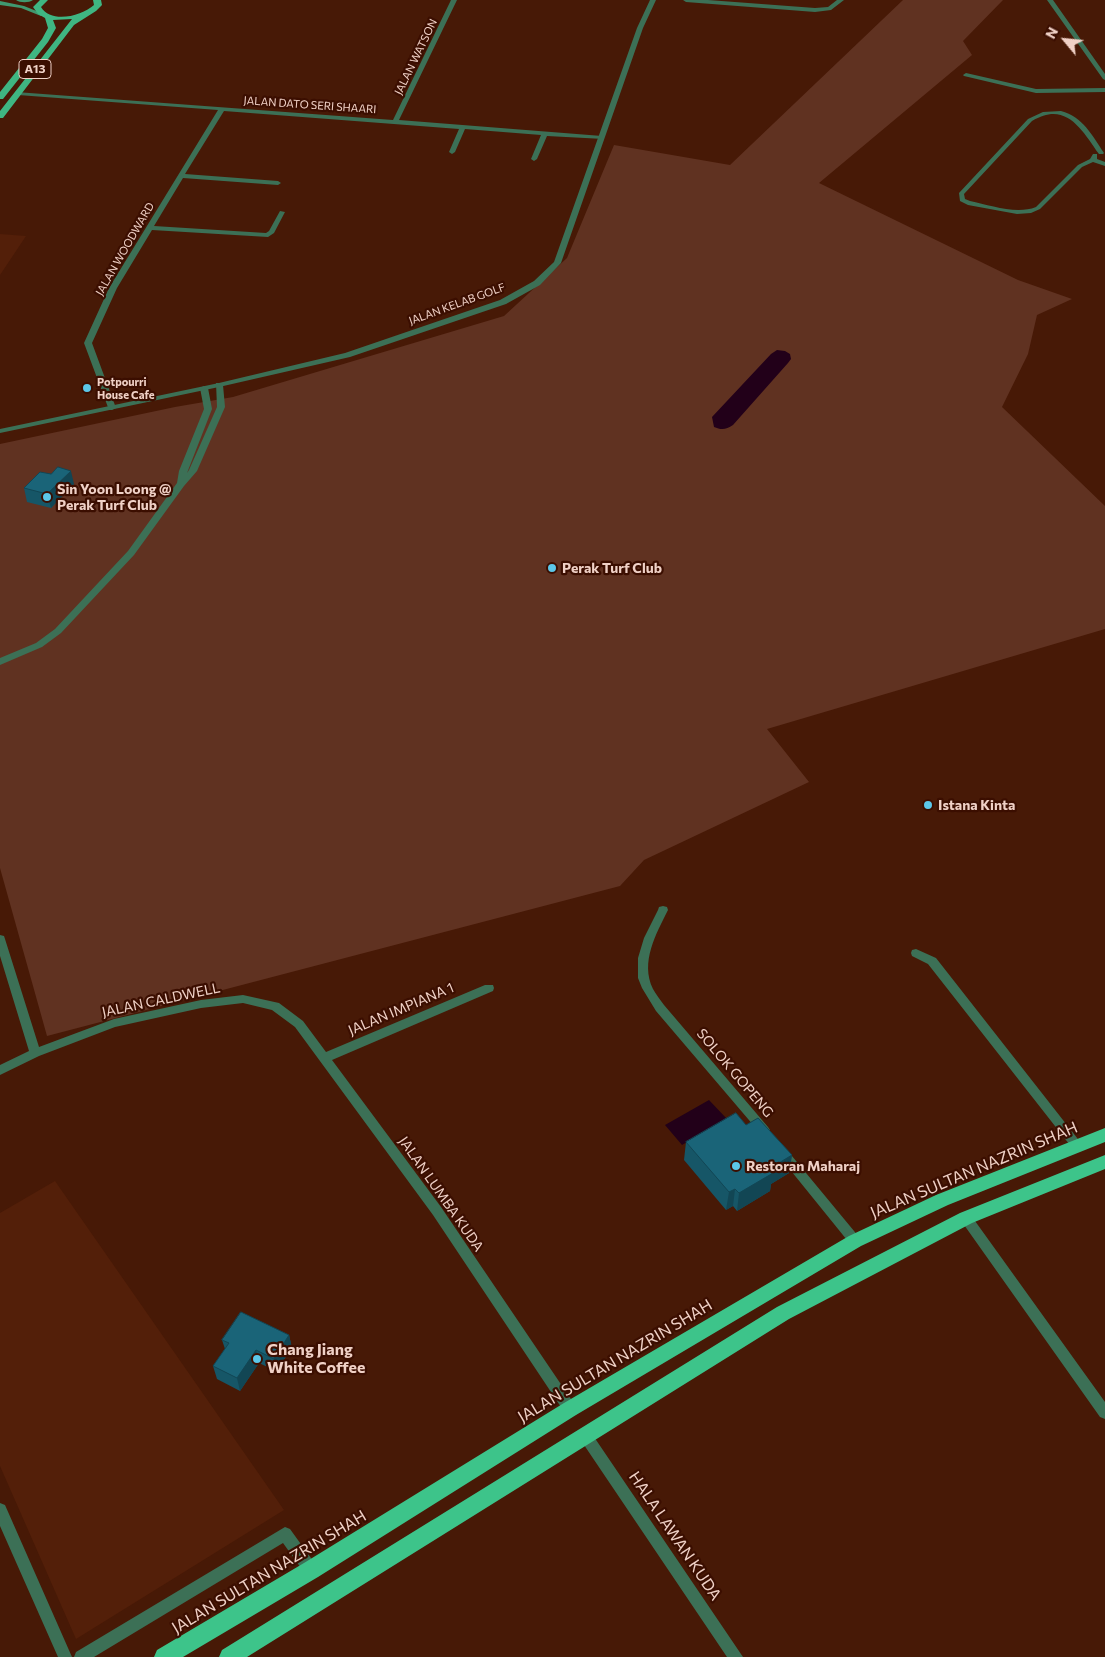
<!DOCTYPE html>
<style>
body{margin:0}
#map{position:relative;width:1105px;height:1657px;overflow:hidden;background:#471906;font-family:Commissioner,sans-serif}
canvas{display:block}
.north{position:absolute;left:1040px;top:15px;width:50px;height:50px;-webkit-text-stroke:4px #3b0e00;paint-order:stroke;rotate:298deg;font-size:14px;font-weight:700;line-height:20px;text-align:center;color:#f0d1c6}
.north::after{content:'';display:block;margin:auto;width:18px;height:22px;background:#f0d1c6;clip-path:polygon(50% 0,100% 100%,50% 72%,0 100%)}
</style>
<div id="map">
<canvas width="1105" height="1657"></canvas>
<div class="north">N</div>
</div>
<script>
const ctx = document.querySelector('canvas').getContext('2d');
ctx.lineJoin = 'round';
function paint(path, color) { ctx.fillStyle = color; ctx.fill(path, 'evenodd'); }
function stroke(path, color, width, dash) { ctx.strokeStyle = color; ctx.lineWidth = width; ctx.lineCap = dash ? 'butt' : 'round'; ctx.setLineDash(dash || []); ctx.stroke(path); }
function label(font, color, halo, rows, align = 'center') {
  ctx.font = font + ' Commissioner,sans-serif'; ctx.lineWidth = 4.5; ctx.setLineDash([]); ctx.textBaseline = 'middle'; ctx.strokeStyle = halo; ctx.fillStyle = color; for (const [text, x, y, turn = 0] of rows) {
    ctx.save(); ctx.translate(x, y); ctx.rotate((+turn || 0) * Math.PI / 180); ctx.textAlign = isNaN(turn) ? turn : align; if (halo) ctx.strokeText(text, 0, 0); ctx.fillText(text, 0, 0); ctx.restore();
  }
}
paint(new Path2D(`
 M 0,234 L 26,236 L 0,275 Z
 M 55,1181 L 284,1510 L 76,1639 L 0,1466 L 0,1213 Z`), '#531f09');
paint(new Path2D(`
 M 903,0 L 1003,0 L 963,41 L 972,55 L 819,183 L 1018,280 L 1072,299 L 1037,315 L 1028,354 L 1002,407 L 1105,506 L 1105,629 L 767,729 L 809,782 L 644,860 L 620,886 L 47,1036 L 0,868 L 0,444 L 175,407 L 233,397 L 504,316 L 567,258 L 614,145 L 730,165 Z`), '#603221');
paint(new Path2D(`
 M 777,350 L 785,351 L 790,354 L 791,359 L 788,363 L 733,425 C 726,430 721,430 714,427 L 712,417 L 771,354 Z
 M 709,1100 L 727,1119 L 682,1145 L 665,1125 Z`), '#220019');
paint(new Path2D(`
 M 451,0 L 457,0 L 399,120 L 602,136 L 604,137 L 604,139 L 547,136 L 537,159 L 534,161 L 531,159 L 541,135 L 465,129 L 455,152 L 452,154 L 449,152 L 459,129 L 224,111 L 185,174 L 278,181 L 281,183 L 278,185 L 183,178 L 154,226 L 266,233 L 269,231 L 280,211 L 285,212 L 274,233 L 268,237 L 152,230 L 117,288 L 92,343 L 116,408 L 112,410 L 109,410 L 84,343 L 109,288 L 218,110 L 18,95 L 15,93 L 16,92 L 393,120 Z
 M 683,0 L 708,0 L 815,8 L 828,7 L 837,0 L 844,0 L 831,10 L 815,12 L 686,2 Z
 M 966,73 L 1036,89 L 1105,88 L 1105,92 L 1036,93 L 964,76 L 963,75 Z
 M 1061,111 C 1083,117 1092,135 1104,153 L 1103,154 L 1099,154 C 1082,130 1066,100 1032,121 L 964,194 L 965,199 L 970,201 C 990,205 1016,215 1036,207 L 1078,165 L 1090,159 L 1093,154 L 1097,154 L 1097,159 L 1105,162 L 1105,166 L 1093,162 L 1082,167 L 1040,209 L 1031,213 L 1017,214 L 968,205 L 960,201 L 959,193 L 1028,119 L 1043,112 Z
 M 216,383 L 222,383 L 223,385 L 225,407 L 197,471 L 184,486 L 134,555 L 61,633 L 42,647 L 0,665 L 0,658 L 36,643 L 55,629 L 128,551 L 177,483 L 179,471 L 204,409 L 200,388 L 204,386 L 208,388 L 212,409 L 187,473 L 189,470 L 217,407 Z
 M 663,906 L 667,907 L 668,910 C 656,934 640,962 653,989 C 656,994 660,1000 664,1005 L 768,1127 L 770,1130 L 768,1133 L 764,1135 L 760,1133 L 656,1011 L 642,988 L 638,978 L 638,958 L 644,938 L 658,910 L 659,907 Z
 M 0,935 L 4,936 L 5,939 L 39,1047 L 114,1019 L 201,1000 L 243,995 L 279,1003 L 303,1021 L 326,1052 L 485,985 L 493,985 L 494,988 L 493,991 L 332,1060 L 441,1207 L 575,1405 L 577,1409 L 575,1413 L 570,1415 L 565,1413 L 433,1215 L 295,1027 L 272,1010 L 243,1003 L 201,1008 L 115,1027 L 39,1056 L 0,1075 L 0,1065 L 29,1051 L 0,956 Z
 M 916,949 L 936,958 L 1081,1143 L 1083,1146 L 1081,1149 L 1077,1151 L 1073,1149 L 928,964 L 912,956 L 911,953 L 912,950 Z
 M 783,1148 L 787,1150 L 859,1237 L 861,1241 L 859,1245 L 855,1246 L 851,1245 L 779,1156 L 777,1153 L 779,1150 Z
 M 966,1213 L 970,1214 L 1105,1402 L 1105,1419 L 1100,1417 L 962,1222 L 960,1218 L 962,1214 Z
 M 585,1429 L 590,1431 L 743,1657 L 727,1657 L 580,1439 L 578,1435 L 580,1431 Z
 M 0,1503 L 5,1505 L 72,1657 L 58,1657 L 0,1526 Z
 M 285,1527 L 290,1529 L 316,1565 L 318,1570 L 316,1575 L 311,1577 L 306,1575 L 283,1543 L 94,1657 L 74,1657 L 76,1652 Z`), '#3c7056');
paint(new Path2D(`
 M 650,0 L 656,0 L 643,28 L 561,263 L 540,285 L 506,304 L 350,357 L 219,387 L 0,433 L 0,429 L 219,383 L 345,353 L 500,300 L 534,281 L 554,262 L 637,28 Z
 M 1047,0 L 1053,0 L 1105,74 L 1105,80 L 1103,79 Z`), '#3c7056');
paint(new Path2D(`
 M 16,0 L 33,0 C 29,3 20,3 16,0 Z
 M 0,1 L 24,6 L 44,14 L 41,16 L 21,8 L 0,5 Z`), '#40986f');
paint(new Path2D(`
 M 40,0 L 48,0 L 41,7 C 51,24 82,16 94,5 L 93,0 L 101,0 L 102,5 L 96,11 L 74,25 L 3,118 L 0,118 L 0,111 L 72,19 L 53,20 L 56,28 L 48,42 L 3,99 L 0,99 L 0,92 L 42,39 L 48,28 L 45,18 L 38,14 L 33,7 Z`), '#3fb682');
paint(new Path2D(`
 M 1105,1128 L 1105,1142 L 948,1205 L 861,1246 L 576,1415 L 318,1577 L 183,1657 L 154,1657 L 157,1650 L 304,1563 L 564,1403 L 849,1236 L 936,1195 Z
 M 1105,1155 L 1105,1169 L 972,1223 L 789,1319 L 247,1657 L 219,1657 L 222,1650 L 777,1307 L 960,1213 Z`), '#3dc48a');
paint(new Path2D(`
 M 74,484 L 51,508 L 27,502 L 24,488 Z
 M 746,1125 L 792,1155 L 789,1173 L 771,1184 L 770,1191 L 737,1211 L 733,1206 L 726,1210 L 684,1160 L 686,1142 Z
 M 289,1335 L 292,1348 L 276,1371 L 259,1363 L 240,1391 L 217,1379 L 213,1366 L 225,1349 L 222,1340 Z`), '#165667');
paint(new Path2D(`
 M 71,471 L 74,484 L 51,508 L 47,494 Z
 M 792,1155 L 789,1173 L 771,1184 L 770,1191 L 737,1211 L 739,1193 L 769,1169 Z
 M 735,1189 L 733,1206 L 726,1210 L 729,1192 Z
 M 289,1335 L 292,1348 L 276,1371 L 274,1359 Z
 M 256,1350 L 259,1363 L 240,1391 L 237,1378 Z`), '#124654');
const building = new Path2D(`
 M 58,467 L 71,471 L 47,494 L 24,488 L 40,472 L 51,474 Z
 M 736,1113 L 746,1125 L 758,1118 L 792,1155 L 769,1169 L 773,1173 L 739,1193 L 735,1189 L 729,1192 L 686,1142 Z
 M 241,1312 L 289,1335 L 274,1359 L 256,1350 L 237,1378 L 213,1366 L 229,1343 L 222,1340 Z`);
paint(building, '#1a6478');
stroke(building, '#124654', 1);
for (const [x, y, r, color] of [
 [87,388,5,"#5cc7e8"],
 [47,497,5,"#5cc7e8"],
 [552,568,5,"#5cc7e8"],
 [928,805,5,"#5cc7e8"],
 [736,1166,5,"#5cc7e8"],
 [257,1359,5,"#5cc7e8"]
]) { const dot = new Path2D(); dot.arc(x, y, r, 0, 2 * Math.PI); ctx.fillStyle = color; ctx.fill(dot); stroke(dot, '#3b0e00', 2); }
label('11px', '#f0d1c6', '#3b0e00', [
 ["JALAN WATSON",416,57,-64],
 ["JALAN DATO SERI SHAARI",310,105,4],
 ["JALAN WOODWARD",125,249,-60],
 ["JALAN KELAB GOLF",457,304,-20]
]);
label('bold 11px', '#f0d1c6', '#3b0e00', [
 ["Potpourri",97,382],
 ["House Cafe",97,395]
], 'left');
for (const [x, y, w] of [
 [35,69,32]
]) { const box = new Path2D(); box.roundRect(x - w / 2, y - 9.5, w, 19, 4); ctx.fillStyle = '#3b0e00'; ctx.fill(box); stroke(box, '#f0d1c6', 1); }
label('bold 12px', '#f0d1c6', null, [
 ["A13",35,69]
]);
label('bold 14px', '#f0d1c6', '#3b0e00', [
 ["Sin Yoon Loong @",57,489],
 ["Perak Turf Club",57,505],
 ["Perak Turf Club",562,568],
 ["Istana Kinta",938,805],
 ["Restoran Maharaj",746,1166]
], 'left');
label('14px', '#f0d1c6', '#3b0e00', [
 ["JALAN CALDWELL",161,1000,-12],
 ["JALAN IMPIANA 1",401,1009,-23],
 ["SOLOK GOPENG",735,1073,50],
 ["JALAN LUMBA KUDA",441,1194,55]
]);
label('16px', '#f0d1c6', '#3b0e00', [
 ["JALAN SULTAN NAZRIN SHAH",974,1170,-23],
 ["JALAN SULTAN NAZRIN SHAH",615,1361,-31],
 ["HALA LAWAN KUDA",675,1536,56],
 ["JALAN SULTAN NAZRIN SHAH",269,1572,-31]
]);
label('bold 16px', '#f0d1c6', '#3b0e00', [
 ["Chang Jiang",267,1350],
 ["White Coffee",267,1368]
], 'left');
</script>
